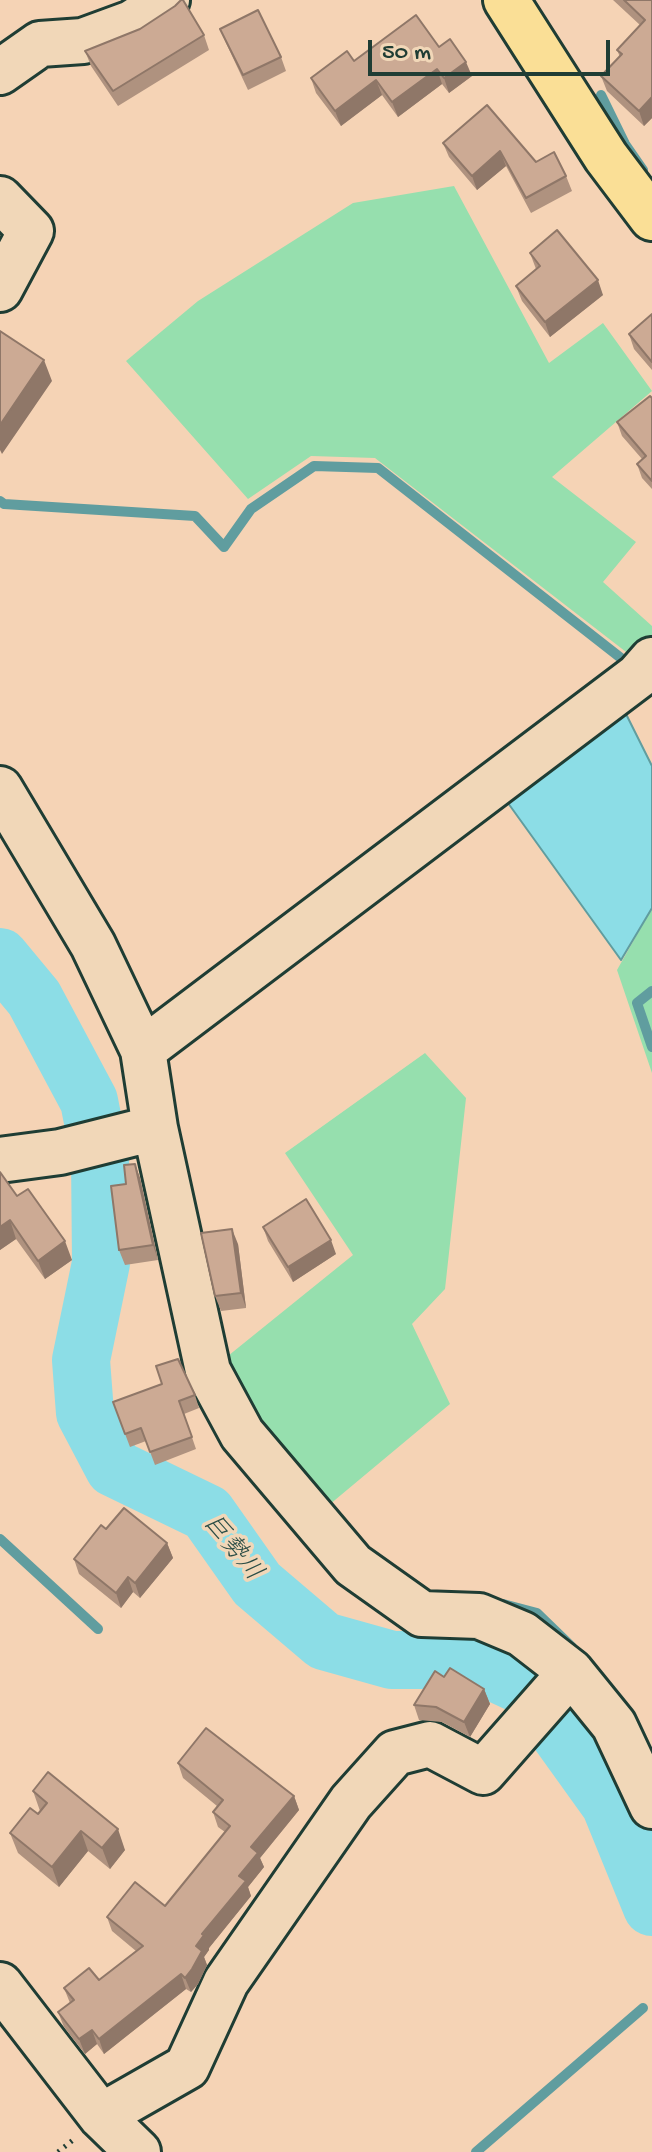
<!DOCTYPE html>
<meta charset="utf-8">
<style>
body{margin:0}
#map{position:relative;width:652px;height:2152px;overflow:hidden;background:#f5d3b5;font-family:"Gochi Hand",sans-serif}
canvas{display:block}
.scale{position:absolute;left:368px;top:40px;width:242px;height:36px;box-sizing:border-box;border:4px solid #1f3d34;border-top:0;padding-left:10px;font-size:24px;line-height:28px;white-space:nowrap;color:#1f3d34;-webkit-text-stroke:6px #f1d7b8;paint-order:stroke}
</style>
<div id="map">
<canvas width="652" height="2152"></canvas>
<div class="scale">50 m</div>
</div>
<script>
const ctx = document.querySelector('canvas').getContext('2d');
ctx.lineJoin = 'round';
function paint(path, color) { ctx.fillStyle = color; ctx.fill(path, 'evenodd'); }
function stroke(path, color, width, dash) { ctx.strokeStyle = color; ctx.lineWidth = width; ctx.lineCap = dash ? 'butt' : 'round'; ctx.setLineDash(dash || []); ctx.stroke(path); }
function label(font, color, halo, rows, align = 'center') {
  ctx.font = font + ' "Gochi Hand","Klee One",sans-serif'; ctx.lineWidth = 7; ctx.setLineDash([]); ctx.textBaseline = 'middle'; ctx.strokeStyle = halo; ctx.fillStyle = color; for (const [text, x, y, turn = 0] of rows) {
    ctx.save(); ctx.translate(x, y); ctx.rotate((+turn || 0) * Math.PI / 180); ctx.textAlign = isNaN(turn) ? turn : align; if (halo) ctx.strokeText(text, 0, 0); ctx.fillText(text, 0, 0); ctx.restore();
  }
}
paint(new Path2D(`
 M 454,186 L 549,363 L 603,323 L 652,391 L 552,477 L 636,542 L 603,582 L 652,626 L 652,636 L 630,655 L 375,458 L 311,456 L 248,499 L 126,361 L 198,301 L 353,203 Z
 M 652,908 L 652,1073 L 617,970 Z
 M 425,1053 L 466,1098 L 445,1289 L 412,1324 L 450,1404 L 323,1510 L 218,1364 L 353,1255 L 285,1153 Z`), '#96dfae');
const water = new Path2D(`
 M 626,714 L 652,766 L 652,908 L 621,960 L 508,803 Z`);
paint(water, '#8cdde6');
stroke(water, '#609d9f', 2);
stroke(new Path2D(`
 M 601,95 L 625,144 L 643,170
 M 0,501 L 4,504 L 195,516 L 224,547 L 251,509 L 314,466 L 378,468 L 626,662
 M 652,991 L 637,1003 L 652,1047
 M 0,1539 L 98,1629
 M 503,1604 L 537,1613 L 572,1647
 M 476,2152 L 643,2008`), '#609d9f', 10);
stroke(new Path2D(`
 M 0,957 L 34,998 L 89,1101 L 100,1157 L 101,1263 L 81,1360 L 85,1413 L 114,1468 L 207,1513 L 257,1584 L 324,1641 L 392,1660 L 468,1660 L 526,1687 L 610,1804 L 652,1907`), '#8cdde6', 58);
const minor = new Path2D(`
 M 0,72 L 40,44 L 83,41 L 132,23 L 167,0
 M 0,199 L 31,231 L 0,289
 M 0,789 L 93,945 L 143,1050 L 155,1128 L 208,1371 L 242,1434 L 353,1565 L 422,1614 L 479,1616 L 522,1634 L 571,1672 L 614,1725 L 652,1806
 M 143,1050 L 638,676 L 652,660
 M 0,1160 L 60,1152 L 155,1128
 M 0,1985 L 101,2116 L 138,2152
 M 101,2116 L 187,2067 L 226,1982 L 351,1802 L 395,1753 L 430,1744 L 483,1772 L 571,1672`);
const major = new Path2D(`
 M 506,0 L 606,157 L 652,218`);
stroke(minor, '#1f3d34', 50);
stroke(major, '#1f3d34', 50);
stroke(new Path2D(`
 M 58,2152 L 73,2140`), '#1f3d34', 5, [2, 6]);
stroke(minor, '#f1d7b8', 44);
stroke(major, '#fadf96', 44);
paint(new Path2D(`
 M 613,0 L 652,0 L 652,118 L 644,126 L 607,91 L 601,76 L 620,57 L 617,50 L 640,25 Z
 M 220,29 L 281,57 L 286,71 L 248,90 L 226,43 Z
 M 204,35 L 209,50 L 118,106 L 91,66 L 85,51 Z
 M 439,47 L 472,76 L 449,93 L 442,84 L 398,117 L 382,95 L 341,126 L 316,93 L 311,78 L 354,61 Z
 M 443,143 L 536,162 L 566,176 L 572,191 L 531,213 L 506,166 L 477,190 L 449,157 Z
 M 530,253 L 603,295 L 550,337 L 522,301 L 516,286 L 536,269 Z
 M 652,314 L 652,370 L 634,349 L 629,334 Z
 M 652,398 L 652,489 L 642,478 L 637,464 L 642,459 L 622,436 L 617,422 Z
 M 135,1164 L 140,1178 L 158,1260 L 125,1265 L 119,1250 L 126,1184 Z
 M 0,1172 L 17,1196 L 72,1260 L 45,1279 L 16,1239 L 0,1250 Z
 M 263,1227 L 336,1254 L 293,1282 L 268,1241 Z
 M 238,1244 L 246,1308 L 221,1311 L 215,1296 Z
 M 195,1395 L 199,1408 L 184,1414 L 196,1449 L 155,1465 L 146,1441 L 130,1447 L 113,1402 Z
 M 106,1529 L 167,1543 L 173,1558 L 140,1598 L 133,1592 L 121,1608 L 79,1574 L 74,1559 Z
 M 444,1677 L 484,1689 L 490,1704 L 470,1737 L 442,1722 L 419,1720 L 414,1705 Z
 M 178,1763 L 294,1796 L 299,1810 L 260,1858 L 264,1867 L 248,1887 L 251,1896 L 209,1948 L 209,1950 L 204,1957 L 207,1965 L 198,1984 L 191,1992 L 186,1989 L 104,2054 L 97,2044 L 85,2054 L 64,2027 L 58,2012 L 70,2003 L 64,1988 L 99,1980 L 136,1951 L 112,1931 L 107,1917 L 165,1906 L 225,1832 L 218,1827 L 213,1812 L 217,1806 L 183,1778 Z
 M 33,1791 L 125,1850 L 110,1869 L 88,1851 L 59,1887 L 18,1853 L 10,1833 L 40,1811 Z`), '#af927f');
paint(new Path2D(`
 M 466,62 L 472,76 L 449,93 L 444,78 Z
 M 437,69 L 442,84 L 398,117 L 392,102 Z
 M 376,80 L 382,95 L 341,126 L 335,111 Z
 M 652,97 L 652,118 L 644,126 L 639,111 Z
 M 500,151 L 506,166 L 477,190 L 472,176 Z
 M 598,280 L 603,295 L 550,337 L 545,322 Z
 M 44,360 L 52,381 L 2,454 L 0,450 L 0,425 Z
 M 135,1164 L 140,1178 L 158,1260 L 153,1245 Z
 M 10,1220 L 16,1239 L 0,1250 L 0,1227 Z
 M 232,1229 L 238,1244 L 246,1308 L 241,1293 Z
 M 331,1240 L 336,1254 L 293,1282 L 288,1267 Z
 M 65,1241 L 72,1260 L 45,1279 L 38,1261 Z
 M 167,1543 L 173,1558 L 140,1598 L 135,1583 Z
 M 128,1577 L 133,1592 L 121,1608 L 116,1593 Z
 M 484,1689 L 490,1704 L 470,1737 L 464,1722 Z
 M 294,1796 L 299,1810 L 260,1858 L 264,1867 L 248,1887 L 251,1896 L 209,1948 L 209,1950 L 204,1957 L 207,1965 L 198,1984 L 191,1992 L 185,1978 L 196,1946 L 239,1876 L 251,1847 Z
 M 118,1829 L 125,1850 L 110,1869 L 102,1848 Z
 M 81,1831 L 88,1851 L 59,1887 L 52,1867 Z
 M 181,1974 L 186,1989 L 104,2054 L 99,2039 Z
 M 92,2030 L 97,2044 L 85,2054 L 79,2039 Z`), '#8f7768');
const building = new Path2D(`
 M 181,0 L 183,0 L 204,35 L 113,91 L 85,51 L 140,29 L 175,6 Z
 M 624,0 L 652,0 L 652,97 L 639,111 L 601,76 L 622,54 L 617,50 L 645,20 Z
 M 258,10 L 281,57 L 243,75 L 220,29 Z
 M 416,15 L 439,47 L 450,39 L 466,62 L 444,78 L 437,69 L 392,102 L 376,80 L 335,111 L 311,78 L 347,51 L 354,61 Z
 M 487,105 L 536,162 L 554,152 L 566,176 L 526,198 L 500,151 L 472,176 L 443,143 Z
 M 557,230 L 598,280 L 545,322 L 516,286 L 540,266 L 530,253 Z
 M 652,314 L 652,362 L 629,334 Z
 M 0,331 L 44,360 L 0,425 Z
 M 650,396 L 652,398 L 652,481 L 637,464 L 646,456 L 617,422 Z
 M 135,1164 L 153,1245 L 119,1250 L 111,1186 L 126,1184 L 124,1165 Z
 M 0,1172 L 17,1196 L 28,1189 L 65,1241 L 38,1261 L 10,1220 L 0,1227 Z
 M 306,1199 L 331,1240 L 288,1267 L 263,1227 Z
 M 232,1229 L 241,1293 L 215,1296 L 201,1233 Z
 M 178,1359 L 195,1395 L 179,1401 L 192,1437 L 150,1452 L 141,1428 L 125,1434 L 113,1402 L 162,1384 L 156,1366 Z
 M 124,1508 L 167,1543 L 135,1583 L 128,1577 L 116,1593 L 74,1559 L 101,1525 L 106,1529 Z
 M 450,1668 L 484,1689 L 464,1722 L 436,1707 L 414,1705 L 435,1671 L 444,1677 Z
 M 206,1728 L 294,1796 L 251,1847 L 258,1853 L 239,1876 L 246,1881 L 202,1934 L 204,1935 L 196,1946 L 202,1951 L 192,1969 L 185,1978 L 181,1974 L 99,2039 L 92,2030 L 79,2039 L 58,2012 L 74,2000 L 64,1988 L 89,1968 L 99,1980 L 143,1946 L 107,1917 L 135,1882 L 165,1906 L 230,1826 L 213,1812 L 223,1800 L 178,1763 Z
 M 48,1772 L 118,1829 L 102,1848 L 81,1831 L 52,1867 L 10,1833 L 30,1808 L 38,1814 L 47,1803 L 33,1791 Z`);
paint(building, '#ccaa94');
stroke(building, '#8f7768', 2);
label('italic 26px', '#2a4d46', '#f1d7b8', [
 ["巨勢川",231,1549,51]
]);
</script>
